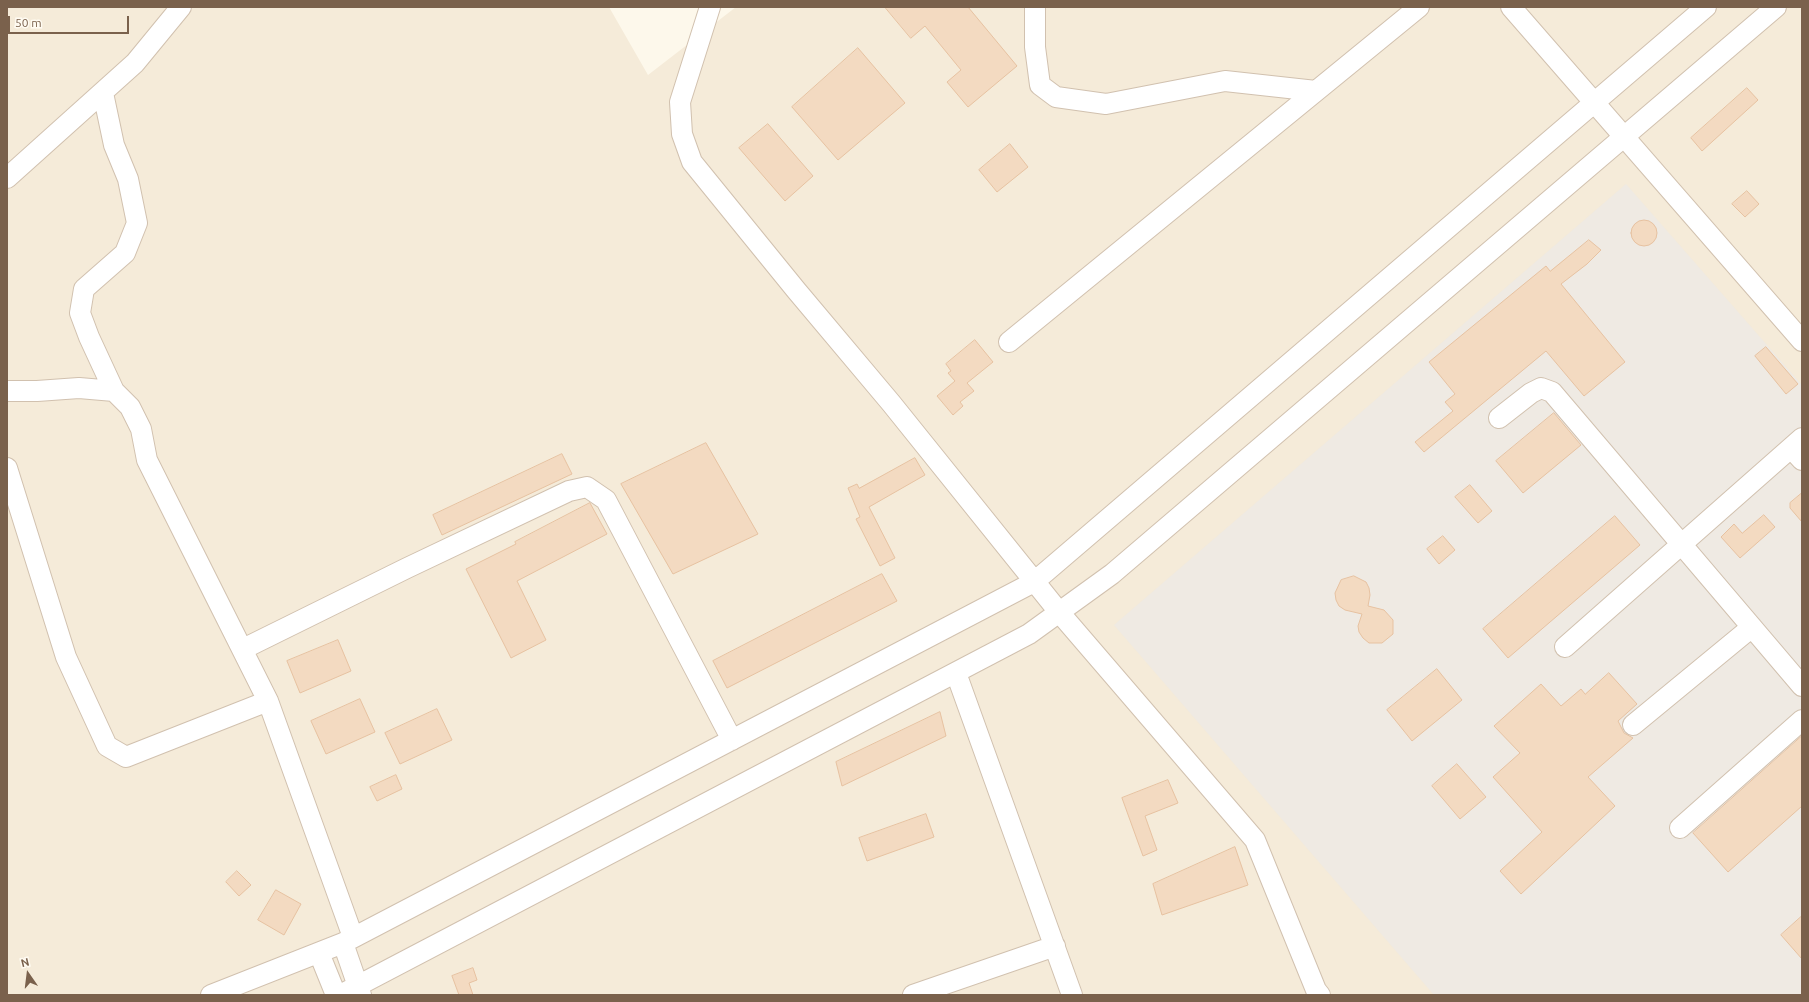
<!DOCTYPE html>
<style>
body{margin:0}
#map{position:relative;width:1809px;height:1002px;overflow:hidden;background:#fdf8eb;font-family:Ubuntu,sans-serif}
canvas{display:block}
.frame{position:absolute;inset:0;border:8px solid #7a614c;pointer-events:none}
.north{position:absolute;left:8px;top:954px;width:40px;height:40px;-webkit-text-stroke:3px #fffbf2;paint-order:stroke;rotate:346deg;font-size:11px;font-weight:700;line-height:16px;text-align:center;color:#7a614c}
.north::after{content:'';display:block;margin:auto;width:14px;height:18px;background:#7a614c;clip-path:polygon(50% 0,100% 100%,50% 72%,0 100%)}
.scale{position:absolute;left:8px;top:16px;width:121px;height:18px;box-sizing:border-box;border:2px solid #7a614c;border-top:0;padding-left:5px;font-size:12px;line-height:14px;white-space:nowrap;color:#7a614c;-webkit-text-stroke:3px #fffbf2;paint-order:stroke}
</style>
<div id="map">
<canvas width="1809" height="1002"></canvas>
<div class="frame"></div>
<div class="north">N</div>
<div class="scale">50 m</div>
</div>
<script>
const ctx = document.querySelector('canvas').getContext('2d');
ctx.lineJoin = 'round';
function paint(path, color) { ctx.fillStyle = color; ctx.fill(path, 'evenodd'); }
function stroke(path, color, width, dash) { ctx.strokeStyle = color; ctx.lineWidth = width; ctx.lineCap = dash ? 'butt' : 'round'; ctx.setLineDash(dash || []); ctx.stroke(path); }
paint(new Path2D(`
 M 7,7 L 609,7 L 648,75 L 736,7 L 1802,7 L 1802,995 L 7,995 Z`), '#f5ebd9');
paint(new Path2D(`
 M 1626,184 L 1802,385 L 1802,995 L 1434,995 L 1114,625 Z`), '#efeae3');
const building = new Path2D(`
 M 885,7 L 968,7 L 1017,66 L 968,107 L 947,82 L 961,70 L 925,26 L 911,38 Z
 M 858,48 L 905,103 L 838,160 L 792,107 Z
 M 1747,88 L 1758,100 L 1702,151 L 1691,138 Z
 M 768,124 L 813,176 L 785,201 L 739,148 Z
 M 1010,144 L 1028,167 L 997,192 L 979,170 Z
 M 1747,191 L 1759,204 L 1745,217 L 1732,204 Z
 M1631 233a13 13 0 1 1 26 0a13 13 0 1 1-26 0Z
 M 1589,240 L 1601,250 L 1587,264 L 1561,284 L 1625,362 L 1584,396 L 1546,351 L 1424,452 L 1415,442 L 1453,411 L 1445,402 L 1455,394 L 1429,362 L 1546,266 L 1550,271 Z
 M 975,340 L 993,362 L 967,383 L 974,391 L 960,402 L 963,406 L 953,415 L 937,396 L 955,381 L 948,373 L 951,371 L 946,364 Z
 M 1766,347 L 1798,384 L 1786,394 L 1755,356 Z
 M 1554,413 L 1581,445 L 1523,493 L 1496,461 Z
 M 706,443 L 758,534 L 673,574 L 621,484 Z
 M 562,454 L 572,474 L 442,535 L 433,515 Z
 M 915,458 L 925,475 L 869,507 L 895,558 L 880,566 L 856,519 L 860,517 L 848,488 L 857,484 L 859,488 Z
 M 1470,485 L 1492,511 L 1478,523 L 1455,497 Z
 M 1802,493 L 1802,522 L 1790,508 L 1790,503 Z
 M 590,503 L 607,534 L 517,581 L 546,640 L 511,658 L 466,569 L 516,544 L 515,542 Z
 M 1764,515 L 1775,527 L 1740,558 L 1721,537 L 1734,524 L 1742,533 Z
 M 1615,516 L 1640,545 L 1508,658 L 1483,629 Z
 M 1443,536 L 1455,550 L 1439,564 L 1427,549 Z
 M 882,574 L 897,601 L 727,688 L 713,661 Z
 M 1354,576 L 1366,582 L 1369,588 L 1370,595 L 1368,606 L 1384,610 L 1393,620 L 1393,634 L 1382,643 L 1369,643 L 1363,638 L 1359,632 L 1358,626 L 1362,614 L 1345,610 L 1339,606 L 1336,600 L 1335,593 L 1341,580 Z
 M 338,640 L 351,671 L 300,693 L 287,661 Z
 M 1437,669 L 1462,700 L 1412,741 L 1387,710 Z
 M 1609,673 L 1637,704 L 1618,721 L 1624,733 L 1633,738 L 1588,777 L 1615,806 L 1521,894 L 1500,871 L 1542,832 L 1493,777 L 1520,753 L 1494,726 L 1541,684 L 1561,706 L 1581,689 L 1585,694 Z
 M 360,699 L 375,732 L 326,754 L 311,721 Z
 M 437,709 L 452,740 L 400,764 L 385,733 Z
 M 940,712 L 946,736 L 842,786 L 836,762 Z
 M 1802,736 L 1802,806 L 1728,872 L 1693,833 Z
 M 1457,764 L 1486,797 L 1460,819 L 1432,786 Z
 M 396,775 L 402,789 L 377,801 L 370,787 Z
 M 1168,780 L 1178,803 L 1145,816 L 1157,850 L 1143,856 L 1122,798 Z
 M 926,814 L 934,837 L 867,861 L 859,838 Z
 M 1235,847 L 1248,885 L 1162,915 L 1153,884 Z
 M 237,871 L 251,885 L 239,896 L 226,882 Z
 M 276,890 L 301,904 L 284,935 L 258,920 Z
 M 1802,916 L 1802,959 L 1781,935 Z
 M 473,968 L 477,980 L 469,983 L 473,995 L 459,995 L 452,976 Z`);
paint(building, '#f3dac1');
stroke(building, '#e7c2a1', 1);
const minor = new Path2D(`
 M 710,7 L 680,102 L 682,134 L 692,162 L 796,290 L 891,403 L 1059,612 L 1255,840 L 1316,990 L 1320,995
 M 1035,7 L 1035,47 L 1040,85 L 1056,97 L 1106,104 L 1225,81 L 1316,91
 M 1511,7 L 1802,341
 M 103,93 L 114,145 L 128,179 L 137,223 L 125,253 L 84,289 L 80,313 L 89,337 L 114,391
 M 7,178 L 135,63 L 181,7
 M 1009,342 L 1419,7
 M 7,391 L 37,391 L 79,388 L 114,391 L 130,407 L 141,429 L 147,460 L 268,701 L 353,937
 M 1499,418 L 1531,393 L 1541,388 L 1552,392 L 1802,686
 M 1791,448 L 1802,460
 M 7,468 L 66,657 L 107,746 L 126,757 L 268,701
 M 1565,647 L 1802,438
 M 243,649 L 407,568 L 569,491 L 587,487 L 606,500 L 732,740
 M 956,673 L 1072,995
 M 1633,725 L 1752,627
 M 1680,828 L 1802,720
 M 343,943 L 361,995
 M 319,953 L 336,995
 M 211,995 L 343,943 L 1034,582 L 1706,7
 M 340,995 L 1029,634 L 1112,574 L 1776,7
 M 913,995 L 1055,946`);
stroke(minor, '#d1c1af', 22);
stroke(minor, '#fff', 20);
</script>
